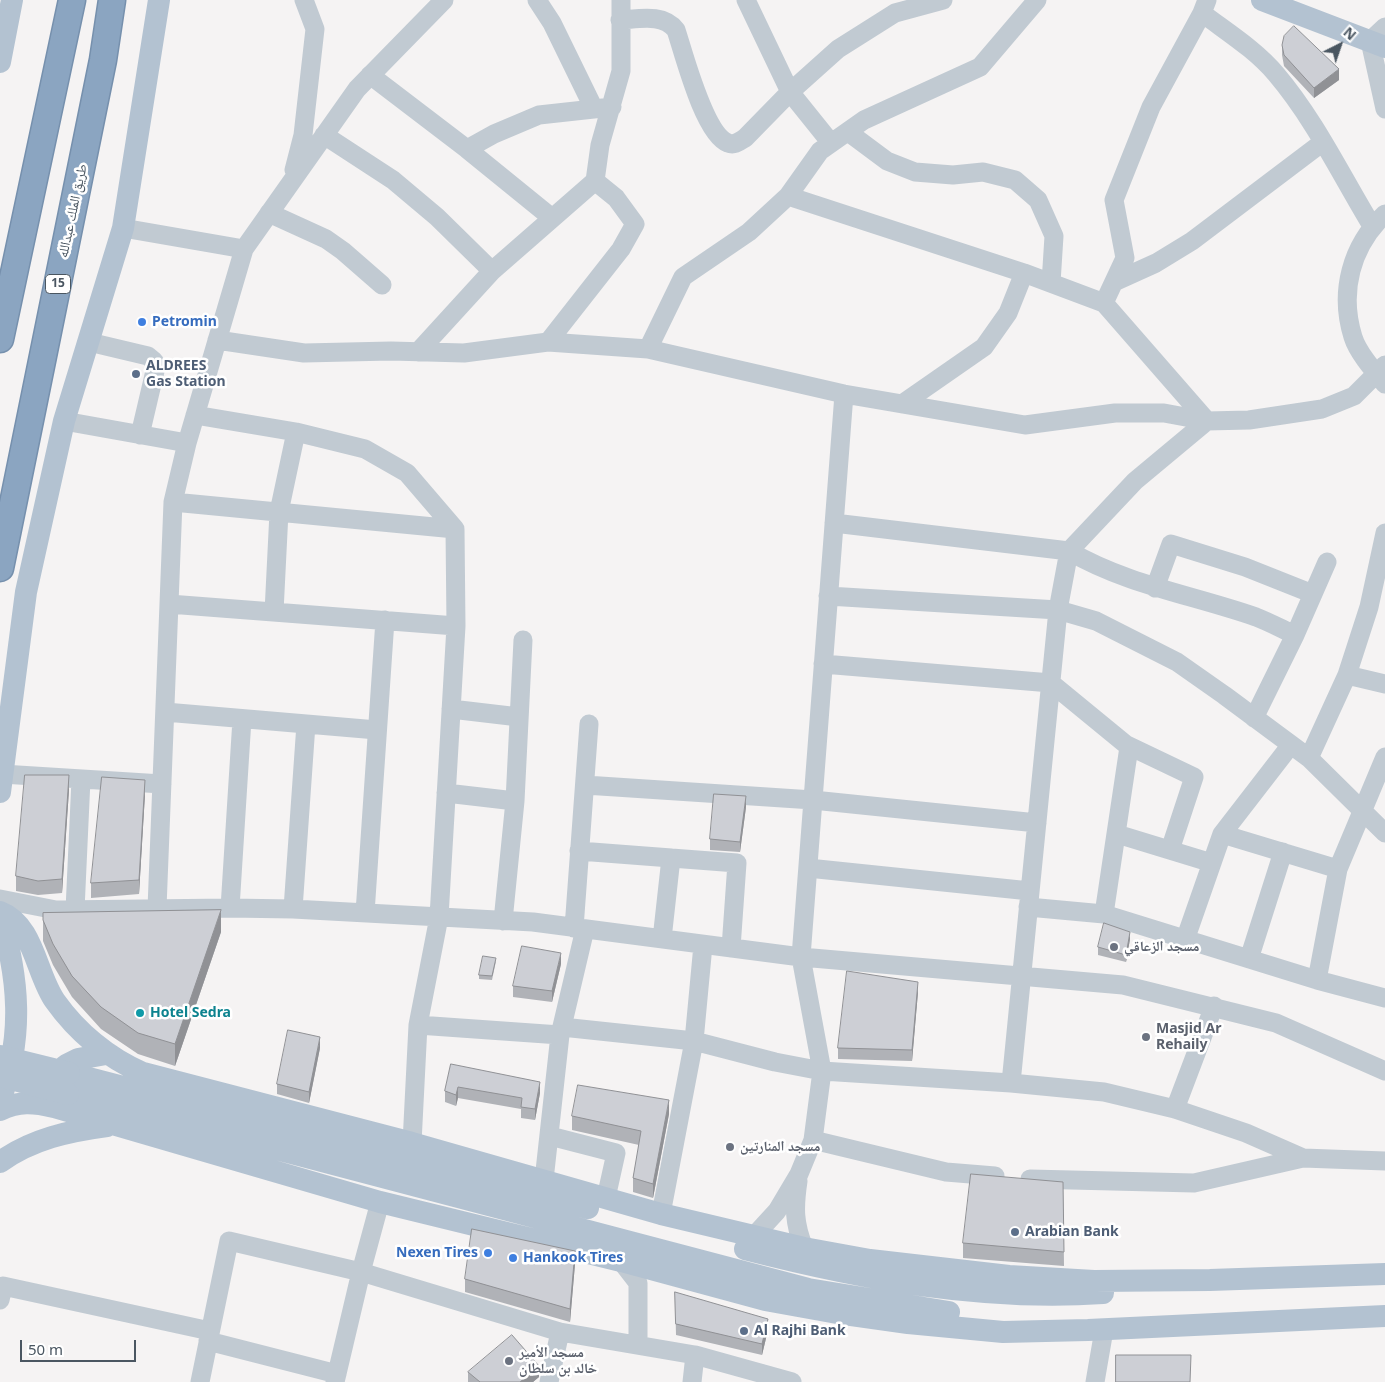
<!DOCTYPE html>
<meta charset="utf-8">
<style>
body{margin:0}
#map{position:relative;width:1385px;height:1382px;overflow:hidden;background:#f5f3f3;font-family:"Noto Sans",sans-serif}
canvas{display:block}
.north{position:absolute;left:1315px;top:20px;width:50px;height:50px;-webkit-text-stroke:4px #fff;paint-order:stroke;rotate:41deg;font-size:14px;font-weight:700;line-height:20px;text-align:center;color:#4a5661}
.north::after{content:'';display:block;margin:auto;width:18px;height:22px;background:#4a5661;clip-path:polygon(50% 0,100% 100%,50% 72%,0 100%)}
.scale{position:absolute;left:20px;top:1340px;width:116px;height:22px;box-sizing:border-box;border:2px solid #4a5661;border-top:0;padding-left:6px;font-size:15px;line-height:18px;white-space:nowrap;color:#4a5661;-webkit-text-stroke:4px #fff;paint-order:stroke}
</style>
<div id="map">
<canvas width="1385" height="1382"></canvas>
<div class="north">N</div>
<div class="scale">50 m</div>
</div>
<script>
const ctx = document.querySelector('canvas').getContext('2d');
ctx.lineJoin = 'round';
function stroke(path, color, width, dash) { ctx.strokeStyle = color; ctx.lineWidth = width; ctx.lineCap = dash ? 'butt' : 'round'; ctx.setLineDash(dash || []); ctx.stroke(path); }
function paint(path, color) { ctx.fillStyle = color; ctx.fill(path, 'evenodd'); }
function label(font, color, halo, rows, align = 'center') {
  ctx.font = font + ' "Noto Sans","Noto Naskh Arabic",sans-serif'; ctx.lineWidth = 5; ctx.setLineDash([]); ctx.textBaseline = 'middle'; ctx.strokeStyle = halo; ctx.fillStyle = color; for (const [text, x, y, turn = 0] of rows) {
    ctx.save(); ctx.translate(x, y); ctx.rotate((+turn || 0) * Math.PI / 180); ctx.textAlign = isNaN(turn) ? turn : align; if (halo) ctx.strokeText(text, 0, 0); ctx.fillText(text, 0, 0); ctx.restore();
  }
}
const highway = new Path2D(`
 M 0,339 L 72,0
 M 0,568 L 103,60 L 112,0`);
stroke(highway, '#7690ad', 29);
stroke(new Path2D(`
 M 537,0 L 552,23 L 594,109
 M 746,0 L 790,92 L 831,143
 M 1202,13 C 1227,32 1256,50 1276,74 C 1315,120 1341,175 1372,226
 M 620,20 C 639,19 663,13 676,30 C 684,54 704,134 728,143 C 735,146 740,141 745,138 L 790,92 L 838,49 L 895,13 L 943,0
 M 1385,27 L 1370,41 L 1385,109
 M 370,75 L 467,149 L 552,218
 M 848,132 L 887,161 L 915,172 L 953,175 L 983,172 L 1015,180 L 1038,200 L 1054,236 L 1051,283
 M 324,135 L 393,180 L 437,217 L 492,271
 M 467,149 L 494,134 L 539,115 L 612,107
 M 294,170 L 303,135 L 315,29 L 304,0
 M 595,181 L 600,145 L 621,71 L 621,0
 M 788,196 L 1024,273 L 1104,303 L 1207,421
 M 269,213 L 326,239 L 343,251 L 382,285
 M 1385,214 C 1351,246 1339,292 1353,337 C 1358,353 1374,371 1385,384
 M 123,228 L 244,249
 M 1114,282 L 1156,263 L 1192,241 L 1323,142
 M 1104,303 L 1125,258 L 1114,200 L 1151,107 L 1202,13 L 1207,0
 M 217,340 L 304,353 L 391,351 L 464,353 L 548,342 L 648,349 L 844,394 L 1025,425 L 1115,413 L 1164,413 L 1207,421
 M 89,342 L 148,356 L 154,361 L 155,371 L 140,435
 M 648,349 L 683,277 L 749,232 L 788,196 L 820,151 L 864,120 L 980,67 L 1037,0
 M 418,352 L 492,271 L 595,181 L 616,198 L 635,224 L 621,249 L 548,342
 M 902,404 L 984,347 L 1008,313 L 1024,273
 M 195,415 L 296,432 L 365,449 L 407,473 L 455,529
 M 64,421 L 187,443
 M 173,502 L 455,529 L 456,626 L 439,917 L 418,1025 L 412,1143
 M 834,523 L 1069,551 C 1127,585 1193,595 1256,617 C 1269,622 1282,629 1295,635
 M 1155,588 L 1171,544 L 1245,567 L 1313,594
 M 828,596 L 1058,610 L 1096,621 L 1177,662 L 1224,695 L 1309,758 L 1385,833
 M 169,604 L 456,626
 M 274,612 L 279,512 L 296,432
 M 823,664 L 1051,683 L 1129,747 L 1104,914
 M 1347,675 L 1385,684
 M 451,709 L 519,717
 M 165,712 L 377,730
 M 1254,718 L 1295,635 L 1327,562
 M 1127,745 L 1194,777 L 1170,850
 M 1309,758 L 1347,675 L 1369,607 L 1385,533
 M 2,774 L 162,784
 M 585,785 L 813,800 L 1037,823
 M 446,793 L 515,801 L 503,921
 M 515,801 L 523,640
 M 1117,834 L 1212,863
 M 1222,834 L 1338,869
 M 579,851 L 737,863 L 731,948
 M 808,868 L 1030,891
 M 0,899 L 56,910 L 230,908 L 293,909 L 533,922 L 801,957 L 1123,985 L 1276,1023 L 1385,1071
 M 1028,907 L 1104,914 L 1317,980 L 1385,998
 M 157,908 L 173,502 L 187,443 L 244,249 L 357,89 L 444,0
 M 230,908 L 242,719
 M 293,909 L 306,724
 M 75,910 L 81,779
 M 365,913 L 385,620
 M 574,928 L 589,724
 M 662,939 L 671,858
 M 1185,940 L 1222,834 L 1290,746
 M 703,945 L 694,1041 L 775,1062 L 822,1071 L 1011,1083 L 1104,1092 L 1175,1109 L 1246,1133 L 1303,1158
 M 1249,959 L 1283,852
 M 1317,980 L 1338,869 L 1385,757
 M 418,1025 L 560,1035
 M 562,1027 L 694,1041 L 661,1214
 M 1011,1083 L 1058,610 L 1069,551 L 1135,481 L 1207,421 L 1249,420 L 1322,409 L 1354,396 L 1385,365
 M 1175,1109 L 1214,1006
 M 550,1136 L 616,1153 L 606,1198
 M 813,1140 L 946,1172 L 995,1176
 M 1030,1179 L 1194,1183 L 1303,1158 L 1385,1161
 M 544,1180 L 560,1035 L 585,929
 M 798,1181 C 794,1208 794,1223 804,1248
 M 755,1235 L 777,1211 L 799,1174 L 813,1140 L 822,1071 L 801,957 L 844,394
 M 621,1261 L 638,1283 L 638,1344
 M 0,1300 L 3,1286 L 210,1331
 M 208,1341 L 337,1374
 M 200,1382 L 229,1241 L 361,1272 L 560,1332 L 695,1355 L 792,1382
 M 335,1382 L 361,1272 L 380,1202
 M 549,1382 L 560,1332
 M 692,1382 L 695,1355
 M 1095,1382 L 1104,1330`), '#c1cad2', 19);
stroke(new Path2D(`
 M 1262,0 L 1385,47
 M 0,62 L 12,0
 M 0,792 L 26,592 L 64,421 L 123,228 L 159,0
 M 0,912 C 34,925 36,974 55,1001 C 77,1032 108,1058 143,1073 L 412,1143 L 661,1214 L 804,1248 L 870,1260 L 1009,1276 L 1094,1281 L 1210,1280 L 1385,1274
 M 0,915 C 19,978 24,1037 0,1100
 M 69,1073 L 588,1208
 M 60,1081 L 66,1065 L 78,1059 L 106,1054
 M 68,1094 L 808,1289 L 949,1312
 M 0,1110 C 19,1101 33,1102 54,1107 L 380,1202 L 621,1261 L 765,1300 L 837,1313 L 908,1323 L 1003,1332 L 1088,1330 L 1385,1316
 M 0,1162 C 32,1139 69,1131 107,1126
 M 745,1249 C 862,1279 982,1301 1103,1293`), '#b3c2d1', 22);
stroke(highway, '#8ba5c1', 26);
stroke(new Path2D(`
 M 0,1056 L 69,1073
 M 0,1076 L 68,1094`), '#b3c2d1', 22);
paint(new Path2D(`
 M 1282,45 L 1339,80 L 1314,98 L 1284,66 L 1282,55 Z
 M 69,790 L 62,893 L 38,895 L 16,891 L 16,876 Z
 M 145,794 L 139,894 L 91,898 L 91,883 Z
 M 746,807 L 740,852 L 710,850 L 710,839 Z
 M 43,913 L 221,932 L 175,1066 L 138,1054 L 101,1029 L 72,997 L 53,965 L 43,941 Z
 M 1130,939 L 1126,962 L 1098,955 L 1098,947 Z
 M 496,961 L 492,980 L 479,979 L 479,975 Z
 M 561,964 L 552,1002 L 513,997 L 513,986 Z
 M 918,992 L 912,1061 L 838,1059 L 838,1048 Z
 M 320,1048 L 309,1103 L 277,1094 L 277,1084 Z
 M 451,1064 L 540,1093 L 535,1120 L 521,1118 L 521,1109 L 458,1098 L 456,1106 L 445,1102 L 445,1091 Z
 M 669,1114 L 653,1198 L 633,1192 L 633,1178 L 639,1145 L 572,1130 L 572,1116 Z
 M 1063,1182 L 1064,1266 L 963,1258 L 963,1243 Z
 M 575,1264 L 570,1322 L 465,1292 L 465,1279 Z
 M 675,1292 L 768,1330 L 762,1355 L 676,1335 Z
 M 468,1372 L 539,1377 L 533,1382 L 468,1382 Z`), '#b0b2b7');
paint(new Path2D(`
 M 1339,69 L 1339,80 L 1314,98 L 1314,88 Z
 M 69,775 L 69,790 L 62,893 L 62,879 Z
 M 145,780 L 145,794 L 139,894 L 139,880 Z
 M 746,796 L 746,807 L 740,852 L 740,842 Z
 M 221,910 L 221,932 L 175,1066 L 175,1044 Z
 M 1130,932 L 1130,939 L 1126,962 L 1126,955 Z
 M 561,953 L 561,964 L 552,1002 L 552,991 Z
 M 918,982 L 918,992 L 912,1061 L 912,1050 Z
 M 320,1037 L 320,1048 L 309,1103 L 309,1092 Z
 M 540,1082 L 540,1093 L 535,1120 L 535,1109 Z
 M 458,1087 L 458,1098 L 456,1106 L 456,1095 Z
 M 669,1100 L 669,1114 L 653,1198 L 653,1184 Z
 M 575,1251 L 575,1264 L 570,1322 L 570,1309 Z
 M 768,1319 L 768,1330 L 762,1355 L 762,1344 Z
 M 539,1366 L 539,1377 L 533,1382 L 520,1382 Z`), '#909195');
const building = new Path2D(`
 M 1294,26 L 1339,69 L 1314,88 L 1284,55 L 1282,45 L 1284,36 Z
 M 25,775 L 69,775 L 62,879 L 38,881 L 16,876 Z
 M 102,777 L 145,780 L 139,880 L 91,883 Z
 M 714,794 L 746,796 L 740,842 L 710,839 Z
 M 221,910 L 175,1044 L 138,1033 L 101,1007 L 72,976 L 53,944 L 43,920 L 43,913 Z
 M 1104,923 L 1130,932 L 1126,955 L 1098,947 Z
 M 522,946 L 561,953 L 552,991 L 513,986 Z
 M 483,956 L 496,958 L 492,976 L 479,975 Z
 M 847,971 L 918,982 L 912,1050 L 838,1048 Z
 M 288,1030 L 320,1037 L 309,1092 L 277,1084 Z
 M 451,1064 L 540,1082 L 535,1109 L 521,1107 L 522,1098 L 458,1087 L 456,1095 L 445,1091 Z
 M 578,1085 L 669,1100 L 653,1184 L 633,1178 L 641,1131 L 572,1116 Z
 M 971,1174 L 1063,1182 L 1064,1252 L 963,1243 Z
 M 472,1229 L 575,1251 L 570,1309 L 465,1279 Z
 M 675,1292 L 768,1319 L 762,1344 L 676,1324 Z
 M 512,1335 L 539,1366 L 520,1382 L 480,1382 L 468,1372 Z
 M 1116,1355 L 1191,1355 L 1190,1382 L 1116,1382 Z`);
paint(building, '#cdcfd5');
stroke(building, '#909195', 1);
for (const [x, y, r, color] of [
 [142,322,5,"#3f7fe0"],
 [136,374,5,"#5c6f8a"],
 [1114,947,5,"#6b7280"],
 [140,1013,5,"#0f9aa8"],
 [1146,1037,5,"#6b7280"],
 [730,1147,5,"#6b7280"],
 [1015,1232,5,"#5c6f8a"],
 [488,1253,5,"#3f7fe0"],
 [513,1258,5,"#3f7fe0"],
 [744,1331,5,"#5c6f8a"],
 [509,1361,5,"#6b7280"]
]) { const dot = new Path2D(); dot.arc(x, y, r, 0, 2 * Math.PI); ctx.fillStyle = color; ctx.fill(dot); stroke(dot, '#fff', 2); }
for (const [x, y, w] of [
 [58,284,25]
]) { const box = new Path2D(); box.roundRect(x - w / 2, y - 9.5, w, 19, 4); ctx.fillStyle = '#fff'; ctx.fill(box); stroke(box, '#4a5661', 1); }
label('bold 12px', '#4a5661', null, [
 ["15",58,284]
]);
label('14px', '#4a5661', '#fff', [
 ["طريق الملك عبدالله",73,211,-78]
]);
label('bold 14px', '#366cbe', '#fff', [
 ["Petromin",152,322],
 ["Nexen Tires",478,1253,"right"],
 ["Hankook Tires",523,1258]
], 'left');
label('bold 14px', '#4e5e75', '#fff', [
 ["ALDREES",146,366],
 ["Gas Station",146,382],
 ["Arabian Bank",1025,1232],
 ["Al Rajhi Bank",754,1331]
], 'left');
label('bold 14px', '#5b616d', '#fff', [
 ["مسجد الزعاقي",1124,947],
 ["Masjid Ar",1156,1029],
 ["Rehaily",1156,1045],
 ["مسجد المنارتين",740,1147],
 ["مسجد الأمير",519,1353],
 ["خالد بن سلطان",519,1369]
], 'left');
label('bold 14px', '#0d838f', '#fff', [
 ["Hotel Sedra",150,1013]
], 'left');
</script>
